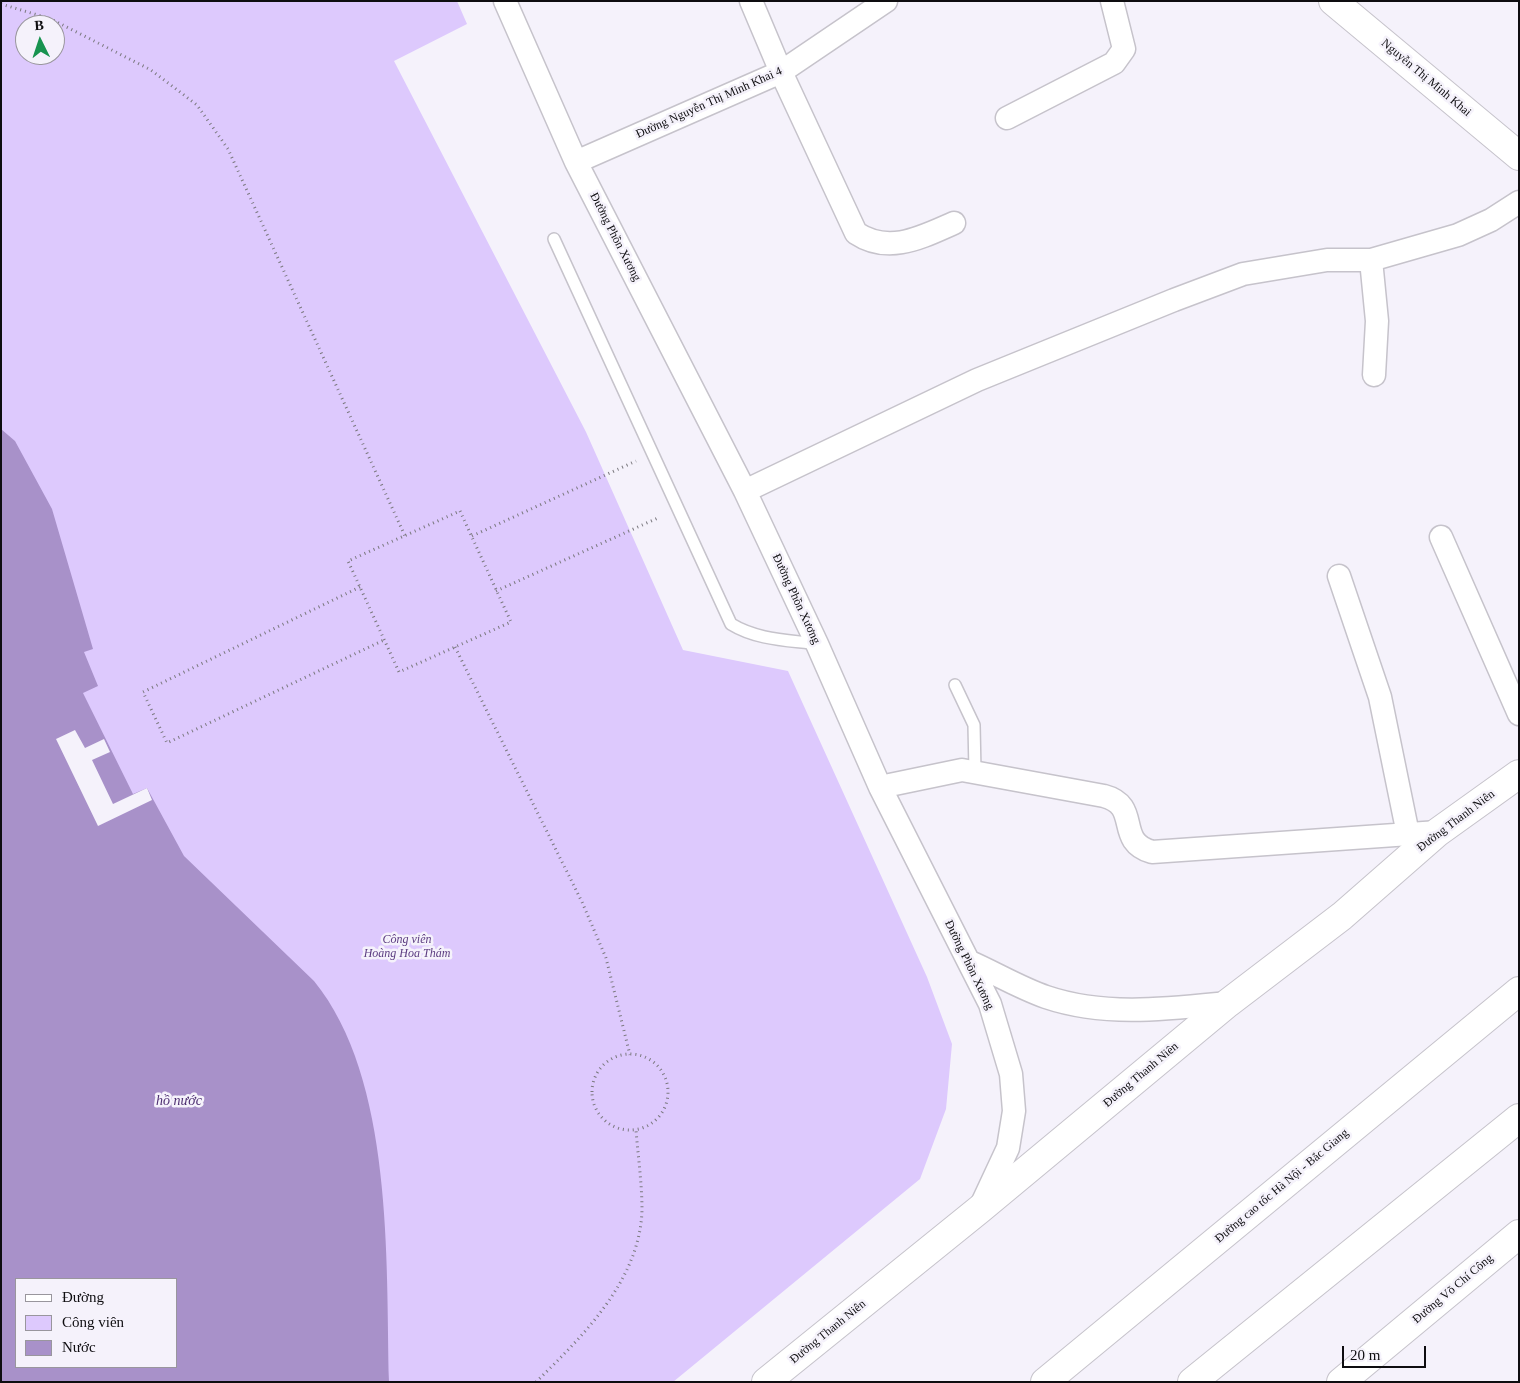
<!DOCTYPE html>
<meta charset="utf-8">
<style>
body{margin:0}
#map{position:relative;width:1520px;height:1383px;overflow:hidden;background:#f5f2fb;font-family:Georgia,serif}
canvas{display:block}
.frame{position:absolute;inset:0;border:2px solid #0e0d10;pointer-events:none}
.legend{position:absolute;left:15px;top:1278px;width:162px;height:90px;box-sizing:border-box;background:#f5f2fb;border:1px solid #99969d;margin:0;padding:6px 9px;list-style:none;font-size:15px;color:#0e0d10}
.legend li{display:flex;align-items:center;gap:10px;height:25px}
.legend b{width:25px;border:1px solid #99969d}
.north{position:absolute;left:15px;top:15px;width:50px;height:50px;box-sizing:border-box;background:#f5f2fb;border:1px solid #99969d;border-radius:50%;rotate:356deg;font-size:14px;font-weight:700;line-height:20px;text-align:center;color:#0e0d10}
.north::after{content:'';display:block;margin:auto;width:18px;height:22px;background:#189350;clip-path:polygon(50% 0,100% 100%,50% 72%,0 100%)}
.scale{position:absolute;left:1342px;top:1346px;width:84px;height:22px;box-sizing:border-box;border:2px solid #0e0d10;border-top:0;padding-left:6px;font-size:15px;line-height:18px;white-space:nowrap;color:#0e0d10;-webkit-text-stroke:4px #f5f2fb;paint-order:stroke}
</style>
<div id="map">
<canvas width="1520" height="1383"></canvas>
<div class="frame"></div>
<ul class="legend">
<li><b style="height:6px;background:#fff"></b>Đường</li>
<li><b style="height:14px;background:#ddc9fd"></b>Công viên</li>
<li><b style="height:14px;background:#a891c9"></b>Nước</li>
</ul>
<div class="north">B</div>
<div class="scale">20 m</div>
</div>
<script>
const ctx = document.querySelector('canvas').getContext('2d');
ctx.lineJoin = 'round';
function paint(path, color) { ctx.fillStyle = color; ctx.fill(path, 'evenodd'); }
function stroke(path, color, width, dash) { ctx.strokeStyle = color; ctx.lineWidth = width; ctx.lineCap = dash ? 'butt' : 'round'; ctx.setLineDash(dash || []); ctx.stroke(path); }
function label(font, color, halo, rows, align = 'center') {
  ctx.font = font + ' Georgia,serif'; ctx.lineWidth = 5; ctx.setLineDash([]); ctx.textBaseline = 'middle'; ctx.strokeStyle = halo; ctx.fillStyle = color; for (const [text, x, y, turn = 0] of rows) {
    ctx.save(); ctx.translate(x, y); ctx.rotate((+turn || 0) * Math.PI / 180); ctx.textAlign = isNaN(turn) ? turn : align; if (halo) ctx.strokeText(text, 0, 0); ctx.fillText(text, 0, 0); ctx.restore();
  }
}
paint(new Path2D(`
 M 1,1 L 457,1 L 467,24 L 394,61 L 586,432 L 683,650 L 788,671 L 927,977 L 952,1044 L 946,1109 L 920,1179 L 673,1382 L 1,1382 ZM 25,25 L 55,25 L 55,55 L 25,55 ZM 16,1279 L 176,1279 L 176,1367 L 16,1367 Z`), '#ddc9fd');
paint(new Path2D(`
 M 1,429 L 15,441 L 52,509 L 93,649 L 84,652 L 98,686 L 83,693 L 133,794 L 147,788 L 184,856 L 314,981 C 394,1079 386,1261 389,1382 L 1,1382 ZM 16,1279 L 176,1279 L 176,1367 L 16,1367 Z`), '#a891c9');
paint(new Path2D(`
 M 75,730 L 85,748 L 104,739 L 110,752 L 92,760 L 113,804 L 147,788 L 152,800 L 98,826 L 56,739 Z`), '#f5f2fb');
const lane = new Path2D(`
 M 554,239 L 731,624 C 757,640 788,640 817,644
 M 955,685 L 974,725 L 975,771`);
const street = new Path2D(`
 M 505,1 L 576,162 L 745,491 L 817,644 L 880,787 L 990,1004 L 1011,1074 L 1014,1111 L 1008,1148 L 980,1208
 M 751,1 L 781,72 L 856,233 C 889,255 922,237 954,223
 M 1007,118 L 1114,63 L 1124,49 L 1112,1
 M 576,162 L 781,72 L 886,1
 M 1371,260 L 1377,321 L 1374,375
 M 745,491 L 977,380 L 1174,300 L 1243,274 L 1327,260 L 1371,260 L 1458,235 L 1491,220 L 1519,202
 M 1441,537 L 1519,714
 M 1339,576 L 1380,697 L 1408,834
 M 880,787 L 962,770 L 1104,796 C 1142,806 1114,841 1152,852 L 1438,832
 M 970,962 C 995,973 1020,988 1046,997 C 1105,1017 1168,1009 1228,1003`);
const secondary = new Path2D(`
 M 1333,1 L 1519,156
 M 766,1382 L 980,1209 L 1228,1003 L 1342,916 L 1438,832 L 1519,774
 M 1341,1382 L 1519,1234`);
const highway = new Path2D(`
 M 1045,1382 L 1519,991
 M 1192,1382 L 1519,1118`);
stroke(lane, '#c6c3cb', 14);
stroke(street, '#c6c3cb', 25);
stroke(secondary, '#c6c3cb', 30);
stroke(highway, '#c6c3cb', 30);
stroke(new Path2D(`
 M 1,4 L 51,19 L 151,70 L 197,105 L 228,149 L 405,536
 M 460,511 L 511,622 L 399,672 L 348,561 Z
 M 472,536 L 636,461
 M 360,587 L 143,692 L 167,743 L 384,640
 M 496,591 L 660,517
 M 455,647 L 582,902 L 606,958 L 630,1055
 M592 1092a38 38 0 1 1 76 0a38 38 0 1 1-76 0Z
 M 536,1382 C 583,1336 640,1280 642,1210 C 642,1183 638,1156 636,1130`), '#7b797f', 3, [1, 4]);
stroke(lane, '#fff', 11);
stroke(street, '#fff', 22);
stroke(secondary, '#fff', 28);
stroke(highway, '#fff', 28);
label('12px', '#0e0d10', '#f5f2fb', [
 ["Nguyễn Thị Minh Khai",1426,78,40],
 ["Đường Nguyễn Thị Minh Khai 4",709,103,-24],
 ["Đường Phồn Xương",615,237,63],
 ["Đường Phồn Xương",796,599,65],
 ["Đường Thanh Niên",1456,821,-37],
 ["Đường Phồn Xương",969,965,64],
 ["Đường Thanh Niên",1141,1075,-40],
 ["Đường cao tốc Hà Nội - Bắc Giang",1282,1186,-40],
 ["Đường Võ Chí Công",1453,1289,-40],
 ["Đường Thanh Niên",828,1332,-39]
]);
label('italic 12px', '#5b3c80', '#f5f2fb', [
 ["Công viên",407,940],
 ["Hoàng Hoa Thám",407,954]
]);
label('italic 14px', '#4d2e71', '#f5f2fb', [
 ["hồ nước",179,1101]
]);
</script>
